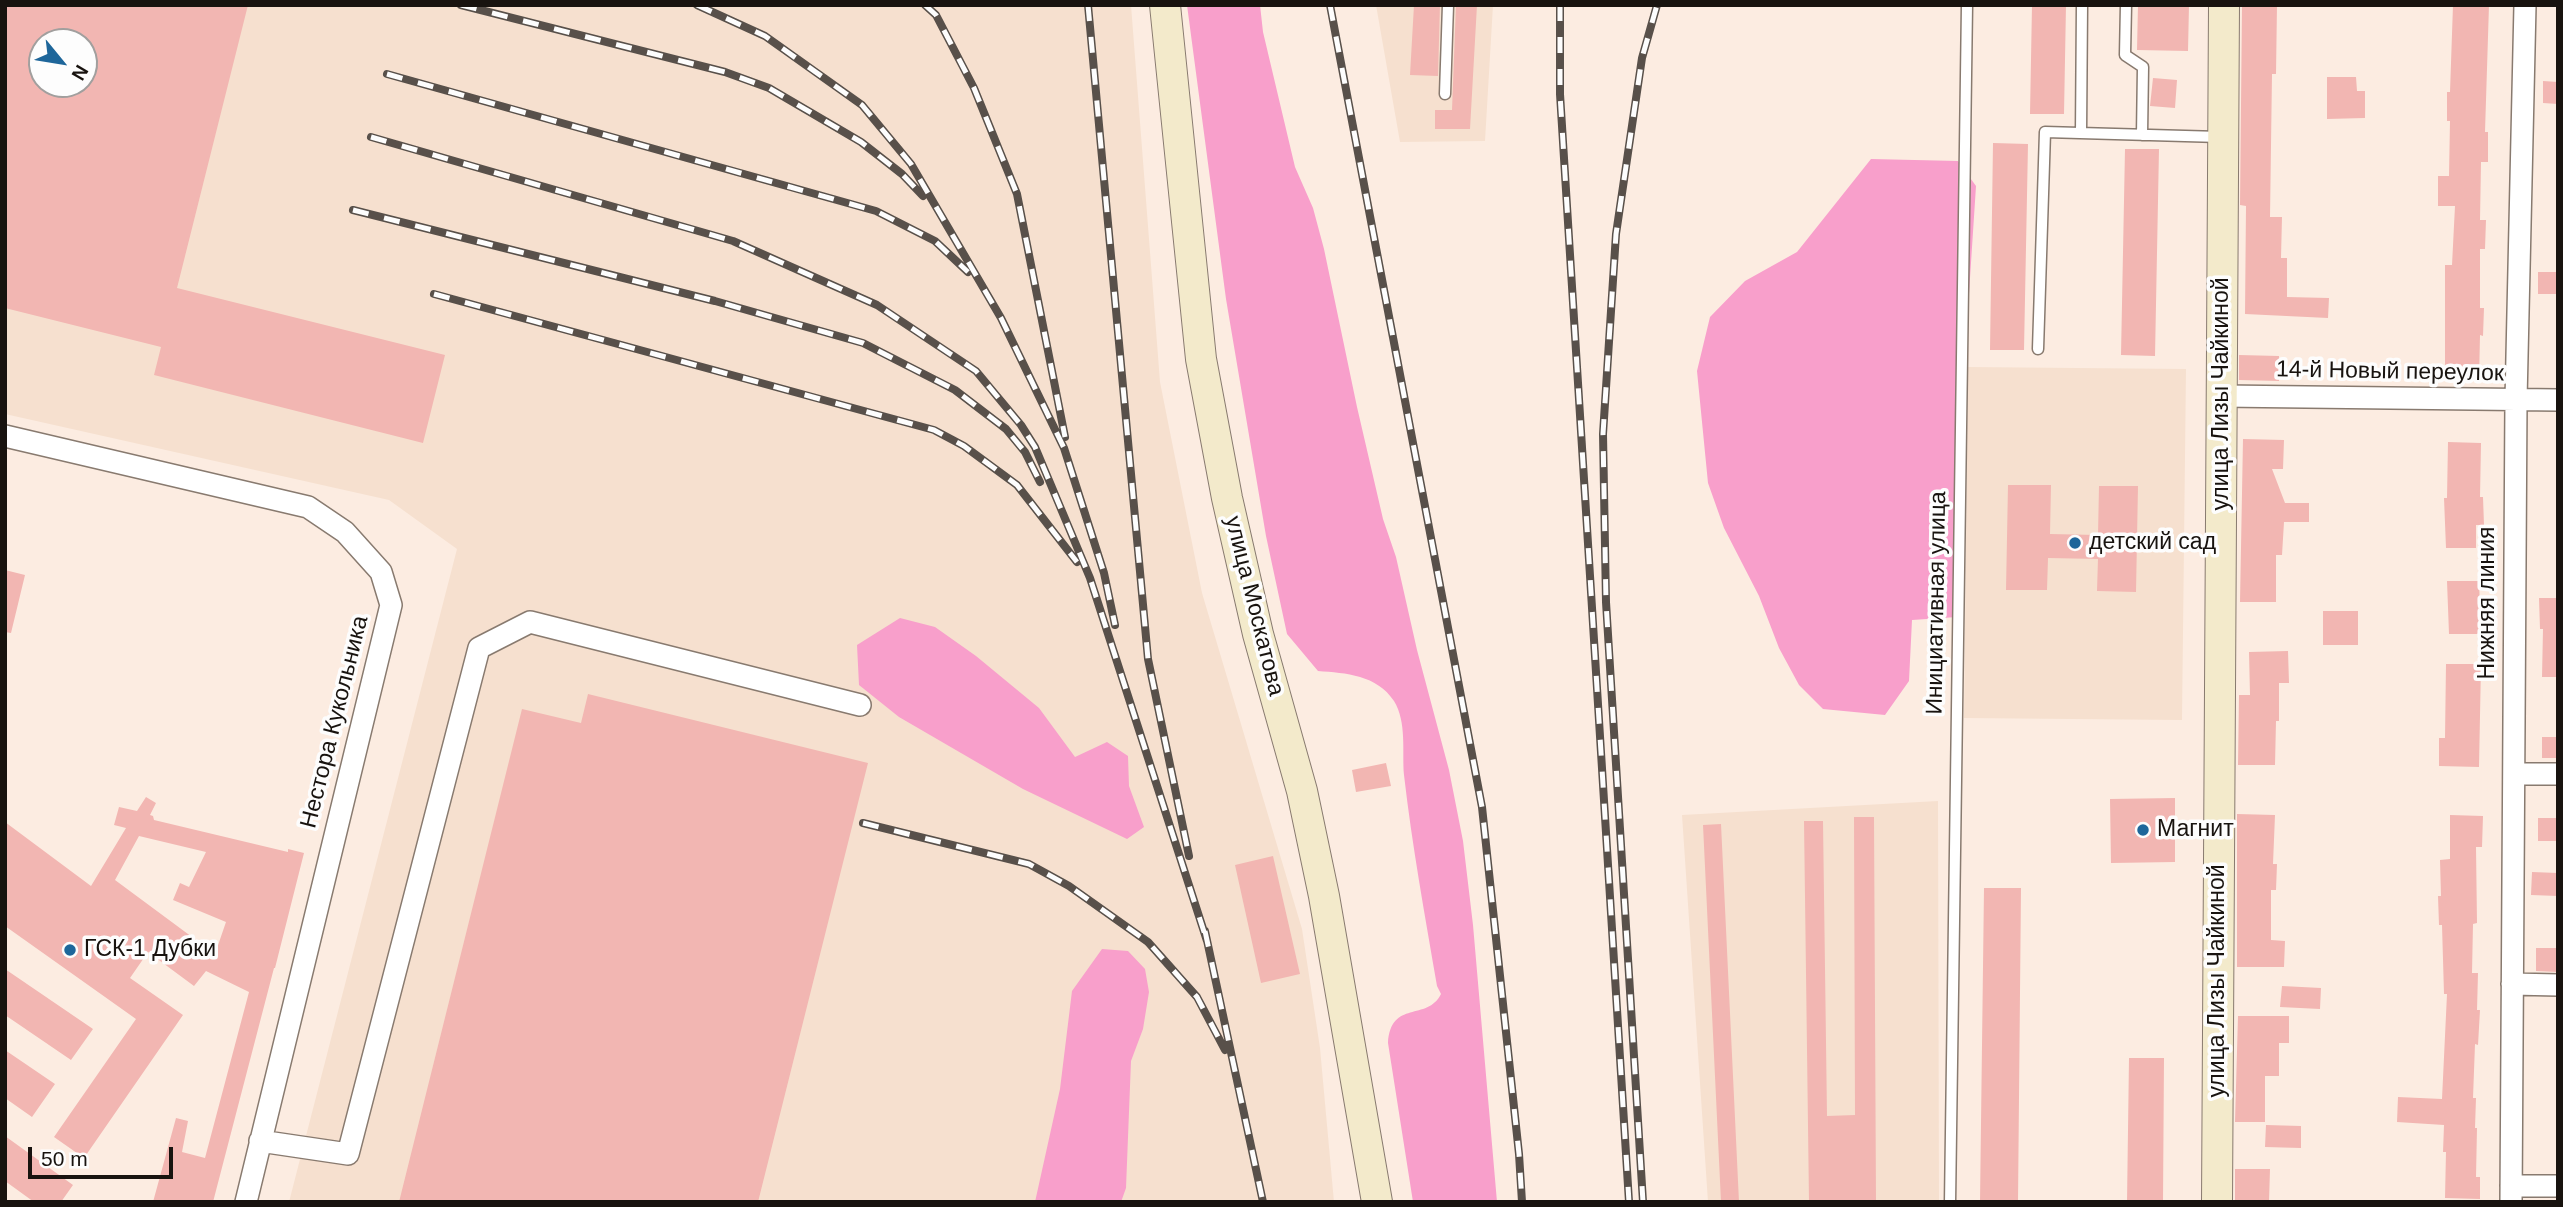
<!DOCTYPE html>
<meta charset="utf-8">
<style>
body{margin:0}
#map{position:relative;width:2563px;height:1207px;overflow:hidden;background:#fcece1;font-family:Arial,sans-serif}
canvas{display:block}
.frame{position:absolute;inset:0;border:7px solid #18130f;pointer-events:none}
.north{position:absolute;left:28px;top:28px;width:70px;height:70px;box-sizing:border-box;background:#fdfdfd;border:2px solid #a19f9e;border-radius:50%;rotate:120deg;font-size:19px;font-weight:700;line-height:28px;text-align:center;color:#18130f}
.north::after{content:'';display:block;margin:auto;width:24px;height:32px;background:#1e669a;clip-path:polygon(50% 0,100% 100%,50% 72%,0 100%)}
.scale{position:absolute;left:28px;top:1147px;width:145px;height:32px;box-sizing:border-box;border:4px solid #18130f;border-top:0;padding-left:9px;font-size:21px;line-height:24px;white-space:nowrap;color:#18130f;-webkit-text-stroke:5px #fdfdfd;paint-order:stroke}
</style>
<div id="map">
<canvas width="2563" height="1207"></canvas>
<div class="frame"></div>
<div class="north">N</div>
<div class="scale">50 m</div>
</div>
<script>
const ctx = document.querySelector('canvas').getContext('2d');
ctx.lineJoin = 'round';
function paint(path, color) { ctx.fillStyle = color; ctx.fill(path, 'evenodd'); }
function stroke(path, color, width, dash) { ctx.strokeStyle = color; ctx.lineWidth = width; ctx.lineCap = dash ? 'butt' : 'round'; ctx.setLineDash(dash || []); ctx.stroke(path); }
function label(font, color, halo, rows, align = 'center') {
  ctx.font = font + ' Arial,sans-serif'; ctx.lineWidth = 7; ctx.setLineDash([]); ctx.textBaseline = 'middle'; ctx.strokeStyle = halo; ctx.fillStyle = color; for (const [text, x, y, turn = 0] of rows) {
    ctx.save(); ctx.translate(x, y); ctx.rotate((+turn || 0) * Math.PI / 180); ctx.textAlign = isNaN(turn) ? turn : align; if (halo) ctx.strokeText(text, 0, 0); ctx.fillText(text, 0, 0); ctx.restore();
  }
}
paint(new Path2D(`
 M 5,5 L 1131,5 L 1160,382 L 1202,593 L 1302,929 L 1320,1048 L 1334,1202 L 289,1202 L 457,549 L 389,500 L 5,414 ZM 42,42 L 84,42 L 84,84 L 42,84 Z
 M 1376,5 L 1493,5 L 1485,141 L 1400,142 Z
 M 1968,367 L 2186,369 L 2182,720 L 1964,718 Z
 M 1938,801 L 1939,1202 L 1708,1202 L 1682,815 Z`), '#f6e0cf');
paint(new Path2D(`
 M 1187,5 L 1260,5 L 1263,32 L 1295,167 L 1313,208 L 1324,249 L 1357,407 L 1383,519 L 1396,557 L 1417,650 L 1449,770 L 1463,841 L 1473,925 L 1497,1202 L 1413,1202 L 1388,1043 C 1391,999 1427,1022 1441,994 L 1437,986 C 1425,916 1412,845 1404,775 C 1402,752 1407,722 1394,701 C 1377,675 1346,673 1318,671 L 1287,634 L 1266,536 L 1226,299 Z
 M 1871,159 L 1958,161 L 1976,186 L 1961,416 L 1957,617 L 1912,620 L 1909,681 L 1885,715 L 1823,709 L 1799,685 L 1779,648 L 1759,596 L 1724,528 L 1708,483 L 1697,371 L 1710,317 L 1745,281 L 1797,252 Z
 M 900,618 L 935,627 L 976,656 L 1039,708 L 1075,757 L 1107,742 L 1128,756 L 1129,786 L 1144,827 L 1127,839 L 1023,789 L 899,717 L 859,685 L 857,645 Z
 M 1102,949 L 1128,951 L 1145,969 L 1149,992 L 1143,1029 L 1131,1061 L 1126,1188 L 1121,1202 L 1035,1202 L 1060,1089 L 1072,991 Z`), '#f89fcb');
paint(new Path2D(`
 M 5,5 L 248,5 L 177,288 L 445,355 L 423,443 L 154,375 L 161,347 L 5,308 ZM 42,42 L 84,42 L 84,84 L 42,84 Z
 M 1414,5 L 1440,5 L 1438,76 L 1410,75 Z
 M 1456,5 L 1477,5 L 1470,129 L 1435,129 L 1435,110 L 1452,110 Z
 M 2032,5 L 2066,5 L 2064,114 L 2030,114 Z
 M 2138,5 L 2189,5 L 2188,51 L 2137,50 Z
 M 2242,5 L 2277,5 L 2276,74 L 2272,74 L 2270,217 L 2282,217 L 2281,258 L 2287,258 L 2287,297 L 2329,298 L 2328,318 L 2245,314 L 2246,206 L 2240,205 Z
 M 2453,5 L 2489,5 L 2485,132 L 2488,132 L 2488,162 L 2481,162 L 2480,220 L 2486,220 L 2485,249 L 2480,249 L 2480,308 L 2484,308 L 2483,336 L 2480,335 L 2479,381 L 2445,381 L 2445,265 L 2452,265 L 2455,206 L 2438,206 L 2438,176 L 2449,176 L 2450,121 L 2447,121 L 2447,92 L 2450,92 Z
 M 2327,77 L 2356,77 L 2357,91 L 2365,91 L 2365,118 L 2327,119 Z
 M 2153,78 L 2177,80 L 2175,108 L 2150,106 Z
 M 2543,81 L 2558,82 L 2558,104 L 2543,103 Z
 M 1993,143 L 2028,144 L 2024,350 L 1990,350 Z
 M 2125,149 L 2159,149 L 2155,356 L 2121,355 Z
 M 2538,272 L 2558,272 L 2558,294 L 2538,294 Z
 M 2239,355 L 2279,356 L 2279,381 L 2239,380 Z
 M 2243,439 L 2284,440 L 2283,469 L 2272,469 L 2285,503 L 2309,503 L 2309,522 L 2284,522 L 2282,555 L 2276,555 L 2276,602 L 2240,602 Z
 M 2448,442 L 2481,443 L 2480,497 L 2483,497 L 2484,525 L 2476,525 L 2476,548 L 2446,548 L 2444,498 L 2447,498 Z
 M 2008,485 L 2051,485 L 2050,534 L 2098,535 L 2099,486 L 2138,486 L 2136,592 L 2097,591 L 2098,559 L 2048,558 L 2047,590 L 2006,590 Z
 M 5,570 L 25,575 L 11,633 L 5,632 Z
 M 2447,581 L 2479,581 L 2481,634 L 2449,634 Z
 M 2539,598 L 2558,598 L 2558,677 L 2542,677 L 2543,629 L 2540,629 Z
 M 2323,611 L 2358,611 L 2358,645 L 2323,645 Z
 M 2288,651 L 2289,683 L 2279,683 L 2279,721 L 2276,721 L 2275,765 L 2238,765 L 2239,695 L 2250,695 L 2249,652 Z
 M 2446,664 L 2481,664 L 2479,767 L 2439,766 L 2439,738 L 2445,738 Z
 M 588,694 L 868,763 L 758,1202 L 399,1202 L 522,709 L 581,723 Z
 M 2542,737 L 2558,737 L 2558,758 L 2542,758 Z
 M 1386,763 L 1391,786 L 1356,792 L 1352,770 Z
 M 146,797 L 156,803 L 150,815 L 153,816 L 154,820 L 288,852 L 288,849 L 304,853 L 275,968 L 274,968 L 213,1202 L 153,1202 L 176,1118 L 188,1121 L 182,1152 L 205,1158 L 249,992 L 206,971 L 194,986 L 148,952 L 130,978 L 183,1015 L 84,1158 L 54,1137 L 136,1019 L 5,926 L 5,822 L 91,886 L 126,828 L 114,825 L 119,807 L 137,811 ZM 139,836 L 206,852 L 189,887 L 180,883 L 173,900 L 226,922 L 215,954 L 115,880 Z
 M 2175,798 L 2175,862 L 2111,863 L 2110,799 Z
 M 2237,814 L 2275,815 L 2273,864 L 2277,864 L 2276,890 L 2271,890 L 2271,940 L 2285,941 L 2284,967 L 2237,967 Z
 M 2450,815 L 2483,816 L 2482,847 L 2476,847 L 2477,923 L 2473,924 L 2472,973 L 2478,973 L 2477,1010 L 2480,1010 L 2478,1045 L 2475,1044 L 2473,1098 L 2476,1098 L 2475,1128 L 2477,1128 L 2476,1177 L 2480,1177 L 2480,1199 L 2445,1198 L 2446,1152 L 2443,1152 L 2444,1125 L 2397,1122 L 2398,1097 L 2442,1099 L 2447,994 L 2444,994 L 2442,925 L 2439,925 L 2438,896 L 2441,896 L 2440,860 L 2450,859 Z
 M 1854,817 L 1874,817 L 1876,1202 L 1809,1202 L 1804,821 L 1823,821 L 1827,1116 L 1855,1115 Z
 M 2538,818 L 2558,818 L 2558,841 L 2538,841 Z
 M 1721,824 L 1739,1202 L 1721,1202 L 1703,825 Z
 M 1273,856 L 1300,974 L 1261,983 L 1235,865 Z
 M 2532,872 L 2558,873 L 2558,896 L 2531,895 Z
 M 1984,888 L 2021,888 L 2018,1202 L 1980,1202 Z
 M 2536,948 L 2558,948 L 2558,972 L 2536,971 Z
 M 5,969 L 93,1029 L 71,1060 L 5,1015 Z
 M 2282,986 L 2321,988 L 2320,1009 L 2280,1007 Z
 M 2238,1016 L 2289,1016 L 2289,1043 L 2279,1043 L 2279,1076 L 2265,1076 L 2265,1122 L 2235,1122 Z
 M 5,1050 L 55,1084 L 32,1117 L 5,1098 Z
 M 2129,1058 L 2164,1058 L 2163,1202 L 2127,1202 Z
 M 2266,1125 L 2301,1126 L 2301,1148 L 2265,1147 Z
 M 5,1136 L 73,1185 L 61,1202 L 34,1202 L 5,1181 Z
 M 2235,1169 L 2270,1169 L 2269,1202 L 2235,1202 Z`), '#f2b6b2');
const service = new Path2D(`
 M 2126,5 L 2125,55 L 2143,67 L 2142,135
 M 1445,94 L 1448,5
 M 2081,133 L 2082,5
 M 2038,349 L 2045,132 L 2220,137
 M 1950,1202 L 1967,5`);
const minor = new Path2D(`
 M 2222,396 L 2558,400
 M 5,436 L 308,507 L 345,532 L 381,572 L 391,605 L 246,1202
 M 2514,774 L 2558,774
 M 2512,984 L 2558,985
 M 260,1141 L 348,1154 L 479,648 L 530,622 L 860,705
 M 2511,1186 L 2558,1186
 M 2511,1202 L 2516,400 L 2525,5`);
const secondary = new Path2D(`
 M 1165,5 L 1201,359 L 1227,498 L 1258,634 L 1302,791 L 1324,896 L 1377,1202
 M 2217,1202 L 2224,5`);
stroke(service, '#887a6f', 13);
stroke(minor, '#887a6f', 24);
stroke(secondary, '#887a6f', 32);
stroke(service, '#fff', 10);
stroke(minor, '#fff', 21);
stroke(secondary, '#f3eacb', 30);
const rail = new Path2D(`
 M 461,5 L 725,72 L 769,88 L 861,142 L 902,174 L 923,196
 M 697,5 L 765,36 L 862,105 L 911,164 L 1001,318 L 1064,448 L 1104,573 L 1115,625
 M 925,5 L 936,15 L 974,88 L 1017,194 L 1065,437
 M 1088,5 L 1148,659 L 1189,856
 M 1330,5 L 1482,807 L 1519,1154 L 1522,1202
 M 1560,5 L 1560,94 L 1629,1202
 M 387,74 L 876,211 L 935,241 L 968,272
 M 371,137 L 733,241 L 877,305 L 976,371 L 1021,425 L 1035,447 L 1090,578 L 1207,941
 M 353,210 L 715,301 L 863,343 L 955,390 L 1006,429 L 1025,452 L 1040,482
 M 434,294 L 934,430 L 964,446 L 1017,485 L 1077,562
 M 863,823 L 1029,864 L 1069,886 L 1148,942 L 1197,997 L 1225,1050
 M 1205,931 L 1263,1202
 M 1643,1202 L 1606,602 L 1603,434 L 1616,234 L 1642,58 L 1657,5`);
stroke(rail, '#58504a', 8);
stroke(rail, '#fdfdfd', 5, [16]);
for (const [x, y, r, color] of [
 [2075,543,7,"#1e669a"],
 [2143,830,7,"#1e669a"],
 [70,950,7,"#1e669a"]
]) { const dot = new Path2D(); dot.arc(x, y, r, 0, 2 * Math.PI); ctx.fillStyle = color; ctx.fill(dot); stroke(dot, '#fdfdfd', 2.5); }
label('23px', '#18130f', '#fdfdfd', [
 ["14-й Новый переулок",2390,372,1],
 ["улица Лизы Чайкиной",2222,394,-90],
 ["Инициативная улица",1937,603,-89],
 ["Нижняя линия",2488,603,-90],
 ["улица Москатова",1254,606,76],
 ["Нестора Кукольника",335,722,-76],
 ["улица Лизы Чайкиной",2218,981,-90]
]);
label('23px', '#18130f', '#fdfdfd', [
 ["детский сад",2089,543],
 ["Магнит",2157,830],
 ["ГСК-1 Дубки",84,950]
], 'left');
</script>
